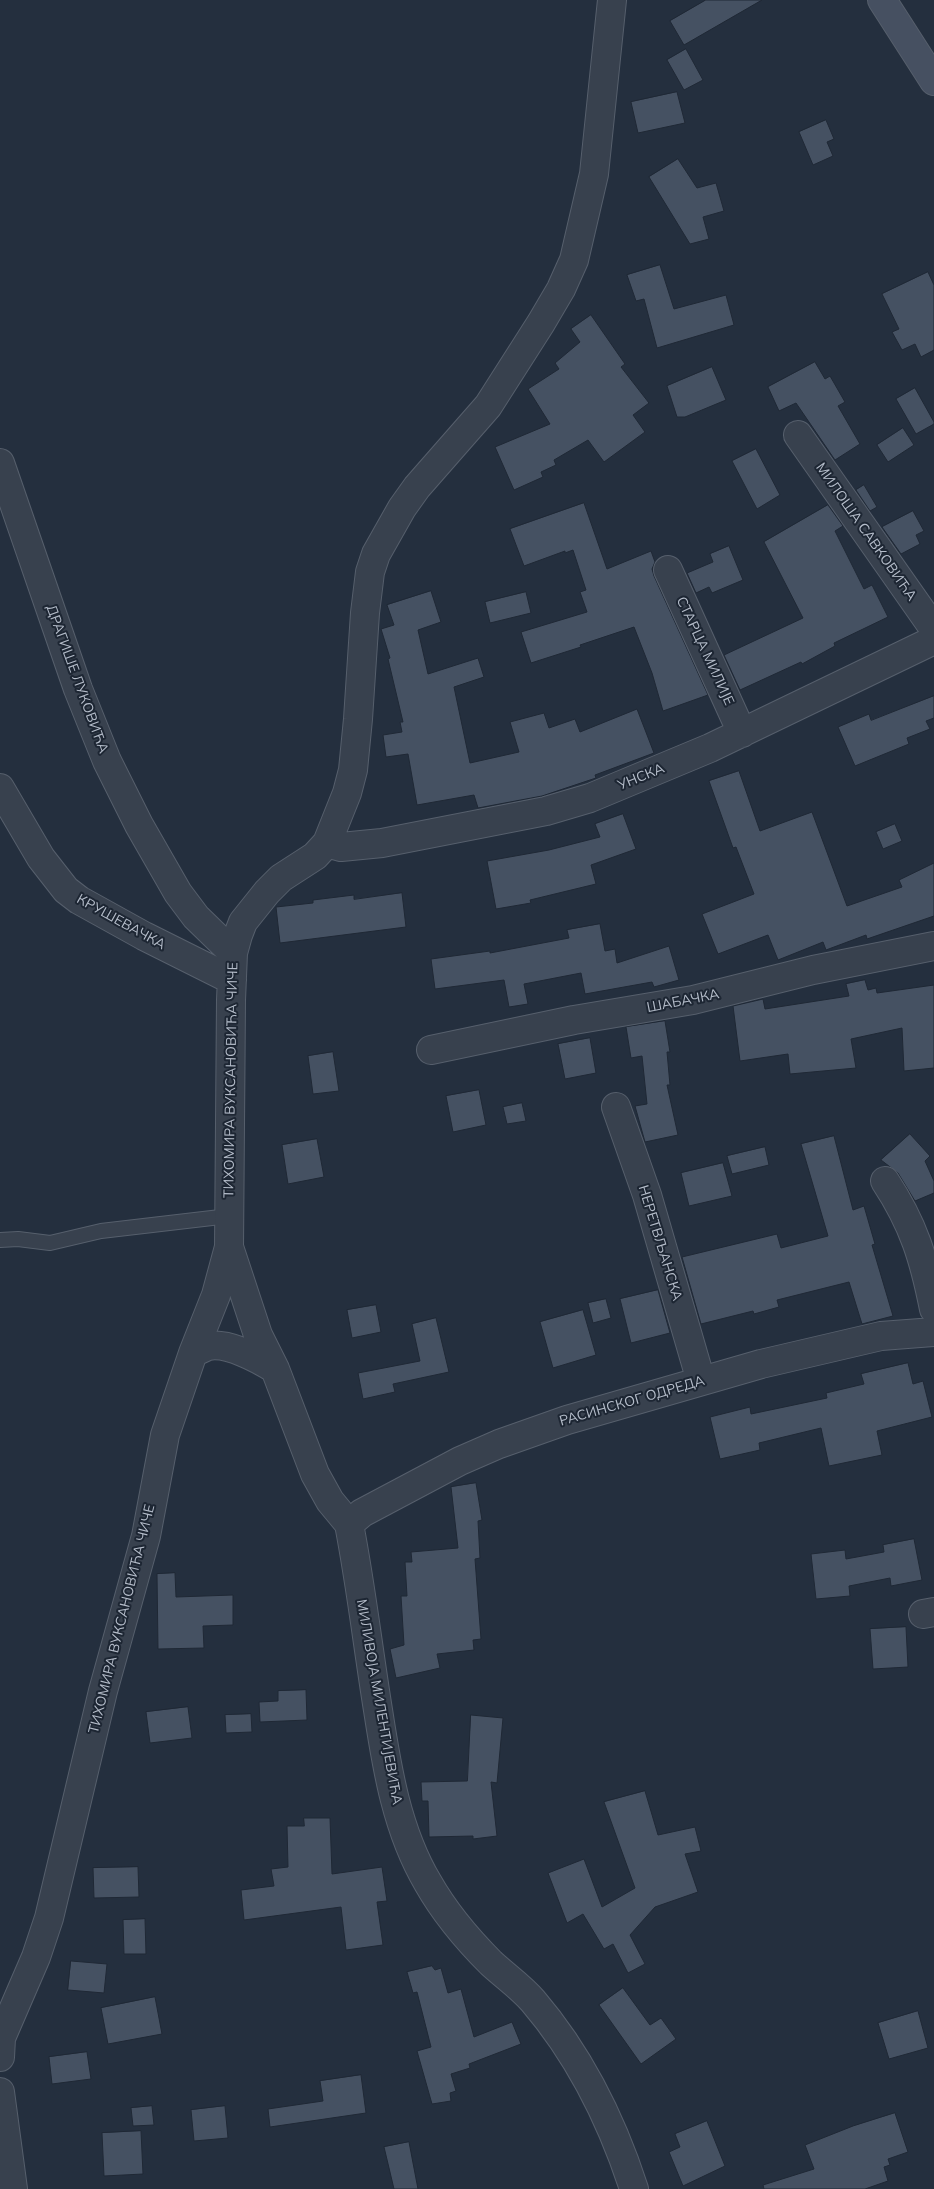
<!DOCTYPE html>
<meta charset="utf-8">
<style>
body{margin:0}
canvas{display:block;background:#242f3e}
</style>
<canvas width="934" height="2189"></canvas>
<script>
const ctx = document.querySelector('canvas').getContext('2d');
ctx.lineJoin = 'round';
function paint(path, color) { ctx.fillStyle = color; ctx.fill(path, 'evenodd'); }
function stroke(path, color, width, dash) { ctx.strokeStyle = color; ctx.lineWidth = width; ctx.lineCap = dash ? 'butt' : 'round'; ctx.setLineDash(dash || []); ctx.stroke(path); }
function label(font, color, halo, rows, align = 'center') {
  ctx.font = font + ' Mulish,sans-serif'; ctx.lineWidth = 4; ctx.setLineDash([]); ctx.textBaseline = 'middle'; ctx.strokeStyle = halo; ctx.fillStyle = color; for (const [text, x, y, turn = 0] of rows) {
    ctx.save(); ctx.translate(x, y); ctx.rotate((+turn || 0) * Math.PI / 180); ctx.textAlign = isNaN(turn) ? turn : align; if (halo) ctx.strokeText(text, 0, 0); ctx.fillText(text, 0, 0); ctx.restore();
  }
}
const building = new Path2D(`
 M 706,0 L 762,0 L 684,45 L 670,21 Z
 M 686,49 L 703,80 L 684,90 L 667,60 Z
 M 677,92 L 685,123 L 638,133 L 631,102 Z
 M 826,120 L 834,139 L 827,142 L 833,156 L 813,165 L 799,132 Z
 M 678,159 L 697,188 L 716,183 L 724,211 L 703,217 L 709,239 L 690,244 L 649,177 Z
 M 660,265 L 674,309 L 726,295 L 734,325 L 657,348 L 644,299 L 636,301 L 627,275 Z
 M 928,272 L 934,285 L 934,350 L 921,357 L 915,344 L 902,350 L 892,332 L 899,329 L 882,294 Z
 M 591,315 L 625,364 L 621,367 L 649,403 L 633,415 L 645,432 L 604,462 L 588,440 L 554,460 L 556,465 L 541,472 L 543,477 L 514,490 L 495,447 L 550,424 L 528,389 L 559,369 L 555,363 L 580,342 L 571,329 Z
 M 815,362 L 825,379 L 830,376 L 845,402 L 838,406 L 860,444 L 835,460 L 796,403 L 779,411 L 768,387 Z
 M 712,367 L 726,400 L 685,417 L 677,417 L 667,386 Z
 M 915,388 L 934,422 L 934,424 L 916,434 L 896,399 Z
 M 903,428 L 914,445 L 888,462 L 877,445 Z
 M 756,449 L 780,495 L 757,509 L 732,461 Z
 M 864,485 L 877,507 L 870,511 L 856,490 Z
 M 584,503 L 607,569 L 651,551 L 655,562 L 652,569 L 654,576 L 708,695 L 663,711 L 652,673 L 634,627 L 580,645 L 581,647 L 531,663 L 521,632 L 587,612 L 580,592 L 586,590 L 573,550 L 565,553 L 565,551 L 524,566 L 510,529 Z
 M 828,505 L 843,526 L 835,531 L 864,589 L 872,585 L 888,617 L 834,643 L 835,646 L 802,664 L 801,662 L 740,690 L 724,655 L 803,618 L 764,542 Z
 M 913,511 L 924,531 L 916,535 L 920,544 L 901,554 L 882,527 Z
 M 729,546 L 743,580 L 712,593 L 709,587 L 696,593 L 687,573 L 713,562 L 710,554 Z
 M 431,591 L 441,622 L 418,630 L 428,674 L 478,658 L 484,677 L 454,687 L 470,763 L 519,752 L 510,722 L 544,713 L 549,728 L 575,719 L 580,732 L 637,709 L 654,753 L 595,775 L 596,778 L 542,796 L 478,808 L 474,795 L 417,805 L 408,754 L 386,757 L 383,735 L 402,732 L 400,722 L 403,722 L 388,659 L 390,658 L 381,629 L 394,625 L 387,605 Z
 M 526,592 L 531,613 L 490,623 L 485,602 Z
 M 934,696 L 934,718 L 926,721 L 930,729 L 907,738 L 909,744 L 855,766 L 838,727 L 869,714 L 871,720 Z
 M 739,771 L 760,831 L 812,812 L 847,906 L 902,887 L 899,880 L 934,863 L 934,916 L 867,939 L 866,935 L 826,950 L 823,942 L 778,960 L 768,935 L 718,954 L 702,914 L 754,894 L 736,847 L 733,848 L 709,781 Z
 M 623,814 L 636,849 L 591,865 L 596,884 L 530,900 L 531,903 L 496,909 L 487,861 L 549,850 L 600,837 L 595,824 Z
 M 895,824 L 902,841 L 883,849 L 876,832 Z
 M 402,893 L 406,927 L 280,943 L 276,907 L 313,903 L 313,900 L 354,895 L 354,899 Z
 M 600,924 L 605,951 L 615,949 L 617,963 L 669,946 L 679,980 L 654,987 L 652,982 L 585,994 L 581,973 L 524,984 L 528,1004 L 509,1007 L 504,980 L 435,989 L 431,959 L 490,951 L 490,953 L 569,938 L 567,930 Z
 M 865,980 L 868,990 L 876,988 L 877,993 L 934,985 L 934,1068 L 904,1071 L 902,1028 L 851,1039 L 856,1068 L 790,1074 L 788,1054 L 740,1061 L 733,1006 L 763,999 L 765,1009 L 849,996 L 846,984 Z
 M 665,1021 L 670,1052 L 667,1052 L 670,1085 L 667,1085 L 678,1135 L 645,1142 L 635,1106 L 647,1104 L 642,1056 L 631,1058 L 626,1027 Z
 M 590,1038 L 596,1073 L 565,1079 L 558,1044 Z
 M 333,1052 L 339,1091 L 313,1094 L 308,1056 Z
 M 479,1090 L 486,1125 L 453,1132 L 446,1096 Z
 M 522,1103 L 526,1121 L 507,1124 L 503,1107 Z
 M 910,1134 L 930,1156 L 925,1161 L 934,1181 L 934,1193 L 915,1201 L 898,1173 L 881,1160 Z
 M 834,1136 L 853,1210 L 864,1206 L 875,1244 L 872,1245 L 893,1316 L 862,1324 L 849,1282 L 777,1300 L 779,1307 L 754,1314 L 753,1311 L 701,1324 L 682,1257 L 777,1234 L 781,1248 L 828,1236 L 801,1144 Z
 M 317,1139 L 324,1177 L 288,1184 L 282,1145 Z
 M 765,1147 L 769,1165 L 732,1174 L 727,1156 Z
 M 723,1163 L 732,1196 L 689,1206 L 681,1173 Z
 M 658,1290 L 670,1333 L 631,1343 L 620,1299 Z
 M 606,1299 L 611,1318 L 593,1323 L 588,1303 Z
 M 376,1305 L 381,1332 L 352,1338 L 347,1310 Z
 M 583,1310 L 596,1355 L 553,1368 L 540,1322 Z
 M 436,1318 L 449,1372 L 393,1384 L 395,1392 L 363,1399 L 358,1373 L 420,1361 L 412,1324 Z
 M 908,1363 L 913,1384 L 923,1381 L 932,1417 L 877,1431 L 882,1455 L 829,1466 L 821,1428 L 759,1443 L 760,1450 L 720,1459 L 710,1417 L 750,1407 L 751,1414 L 827,1398 L 826,1393 L 864,1384 L 861,1374 Z
 M 476,1483 L 482,1520 L 478,1521 L 480,1558 L 475,1559 L 481,1639 L 473,1640 L 474,1650 L 437,1654 L 440,1668 L 396,1678 L 390,1649 L 404,1645 L 401,1596 L 407,1596 L 405,1562 L 412,1562 L 411,1552 L 458,1548 L 451,1487 Z
 M 914,1539 L 922,1580 L 891,1586 L 890,1578 L 849,1586 L 850,1596 L 816,1599 L 811,1554 L 845,1550 L 846,1559 L 884,1552 L 883,1545 Z
 M 175,1573 L 176,1597 L 233,1595 L 233,1625 L 203,1626 L 204,1648 L 158,1649 L 157,1574 Z
 M 906,1627 L 908,1667 L 873,1669 L 870,1629 Z
 M 306,1690 L 307,1720 L 260,1722 L 259,1702 L 278,1701 L 278,1691 Z
 M 188,1707 L 192,1738 L 150,1743 L 146,1712 Z
 M 251,1714 L 252,1732 L 226,1733 L 225,1715 Z
 M 471,1715 L 503,1718 L 497,1783 L 491,1782 L 497,1836 L 473,1839 L 473,1836 L 429,1837 L 428,1801 L 422,1801 L 421,1782 L 467,1781 Z
 M 645,1791 L 658,1835 L 695,1827 L 701,1851 L 685,1854 L 698,1892 L 655,1907 L 630,1935 L 645,1964 L 628,1973 L 613,1944 L 604,1949 L 583,1914 L 567,1923 L 548,1873 L 584,1859 L 602,1907 L 635,1888 L 604,1802 Z
 M 304,1818 L 330,1818 L 332,1874 L 382,1867 L 387,1901 L 377,1902 L 383,1945 L 346,1950 L 341,1907 L 244,1920 L 241,1890 L 274,1886 L 271,1869 L 288,1867 L 287,1826 L 304,1826 Z
 M 138,1867 L 139,1897 L 94,1898 L 93,1868 Z
 M 145,1919 L 146,1954 L 124,1954 L 123,1920 Z
 M 71,1961 L 107,1964 L 104,1993 L 68,1990 Z
 M 432,1966 L 435,1970 L 441,1968 L 448,1993 L 461,1989 L 474,2037 L 512,2022 L 521,2044 L 469,2064 L 470,2068 L 451,2074 L 456,2091 L 450,2093 L 451,2101 L 432,2104 L 417,2051 L 431,2047 L 417,1992 L 413,1993 L 407,1972 Z
 M 623,1988 L 650,2025 L 661,2018 L 676,2039 L 641,2064 L 599,2005 Z
 M 155,1997 L 162,2034 L 108,2044 L 101,2008 Z
 M 918,2011 L 928,2048 L 889,2059 L 878,2023 Z
 M 87,2052 L 91,2079 L 52,2084 L 49,2057 Z
 M 361,2075 L 366,2113 L 270,2127 L 268,2109 L 323,2101 L 320,2081 Z
 M 152,2106 L 154,2125 L 133,2126 L 131,2108 Z
 M 225,2106 L 228,2138 L 194,2141 L 191,2110 Z
 M 895,2113 L 908,2152 L 888,2159 L 890,2165 L 884,2167 L 888,2181 L 865,2189 L 764,2189 L 763,2185 L 814,2169 L 805,2145 L 853,2126 Z
 M 707,2121 L 725,2166 L 683,2186 L 669,2152 L 680,2147 L 675,2134 Z
 M 141,2131 L 143,2174 L 104,2176 L 102,2133 Z
 M 409,2142 L 418,2189 L 394,2189 L 384,2147 Z`);
paint(building, '#455162');
stroke(building, '#1f2835', 1);
const service = new Path2D(`
 M 0,1240 L 18,1239 L 50,1243 L 101,1231 L 229,1216`);
const minor = new Path2D(`
 M 798,435 L 934,629
 M 0,463 L 78,689 L 107,761 L 139,825 L 178,893 L 196,917 L 233,953
 M 668,570 L 742,733
 M 0,788 L 41,858 L 66,890 L 79,900 L 144,936 L 232,980
 M 327,843 L 341,847 L 382,843 L 546,811 L 590,798 L 710,748 L 934,640
 M 431,1050 L 574,1020 L 693,1000 L 813,970 L 934,946
 M 616,1107 L 647,1195 L 701,1381
 M 885,1181 C 914,1225 924,1259 934,1309
 M 229,1247 L 258,1335 L 275,1369 L 315,1474 L 330,1501 L 349,1524 C 361,1586 368,1648 378,1710 C 387,1769 397,1831 428,1883 C 445,1913 467,1939 491,1963 C 505,1976 521,1987 533,2001 C 580,2056 612,2121 634,2189
 M 193,1353 C 197,1351 203,1348 208,1346 C 228,1342 259,1359 275,1369
 M 349,1524 L 362,1513 L 460,1461 L 499,1444 L 567,1420 L 761,1364 L 881,1336 L 934,1332
 M 923,1614 L 934,1612
 M 0,2057 L 1,2038 L 36,1957 L 49,1918 L 103,1691 L 146,1536 L 165,1435 L 193,1353 L 216,1295 L 229,1247 L 231,1000 L 233,953 L 238,935 L 243,922 L 267,892 L 281,878 L 315,856 L 327,843 L 347,793 L 353,770 L 358,719 L 365,613 L 370,572 L 376,554 L 402,508 L 417,487 L 488,406 L 541,323 L 561,289 L 574,260 L 594,174 L 612,0
 M 0,2092 L 13,2189`);
const secondary = new Path2D(`
 M 882,0 L 934,81`);
stroke(service, '#565f6c', 16);
stroke(minor, '#565f6c', 30);
stroke(secondary, '#565f6c', 30);
stroke(service, '#38414e', 14);
stroke(minor, '#38414e', 28);
stroke(secondary, '#465061', 28);
label('14px', '#b4bcc9', '#1d2633', [
 ["МИЛОША САВКОВИЋА",866,532,55],
 ["СТАРЦА МИЛИЈЕ",705,651,65],
 ["ДРАГИШЕ ЛУКОВИЋА",77,679,70],
 ["УНСКА",641,777,-22],
 ["КРУШЕВАЧКА",121,922,29],
 ["ШАБАЧКА",683,1001,-11],
 ["ТИХОМИРА ВУКСАНОВИЋА ЧИЧЕ",231,1080,-89],
 ["НЕРЕТВЉАНСКА",660,1243,73],
 ["РАСИНСКОГ ОДРЕДА",632,1401,-16],
 ["ТИХОМИРА ВУКСАНОВИЋА ЧИЧЕ",122,1619,-76],
 ["МИЛИВОЈА МИЛЕНТИЈЕВИЋА",379,1702,80]
]);
</script>
